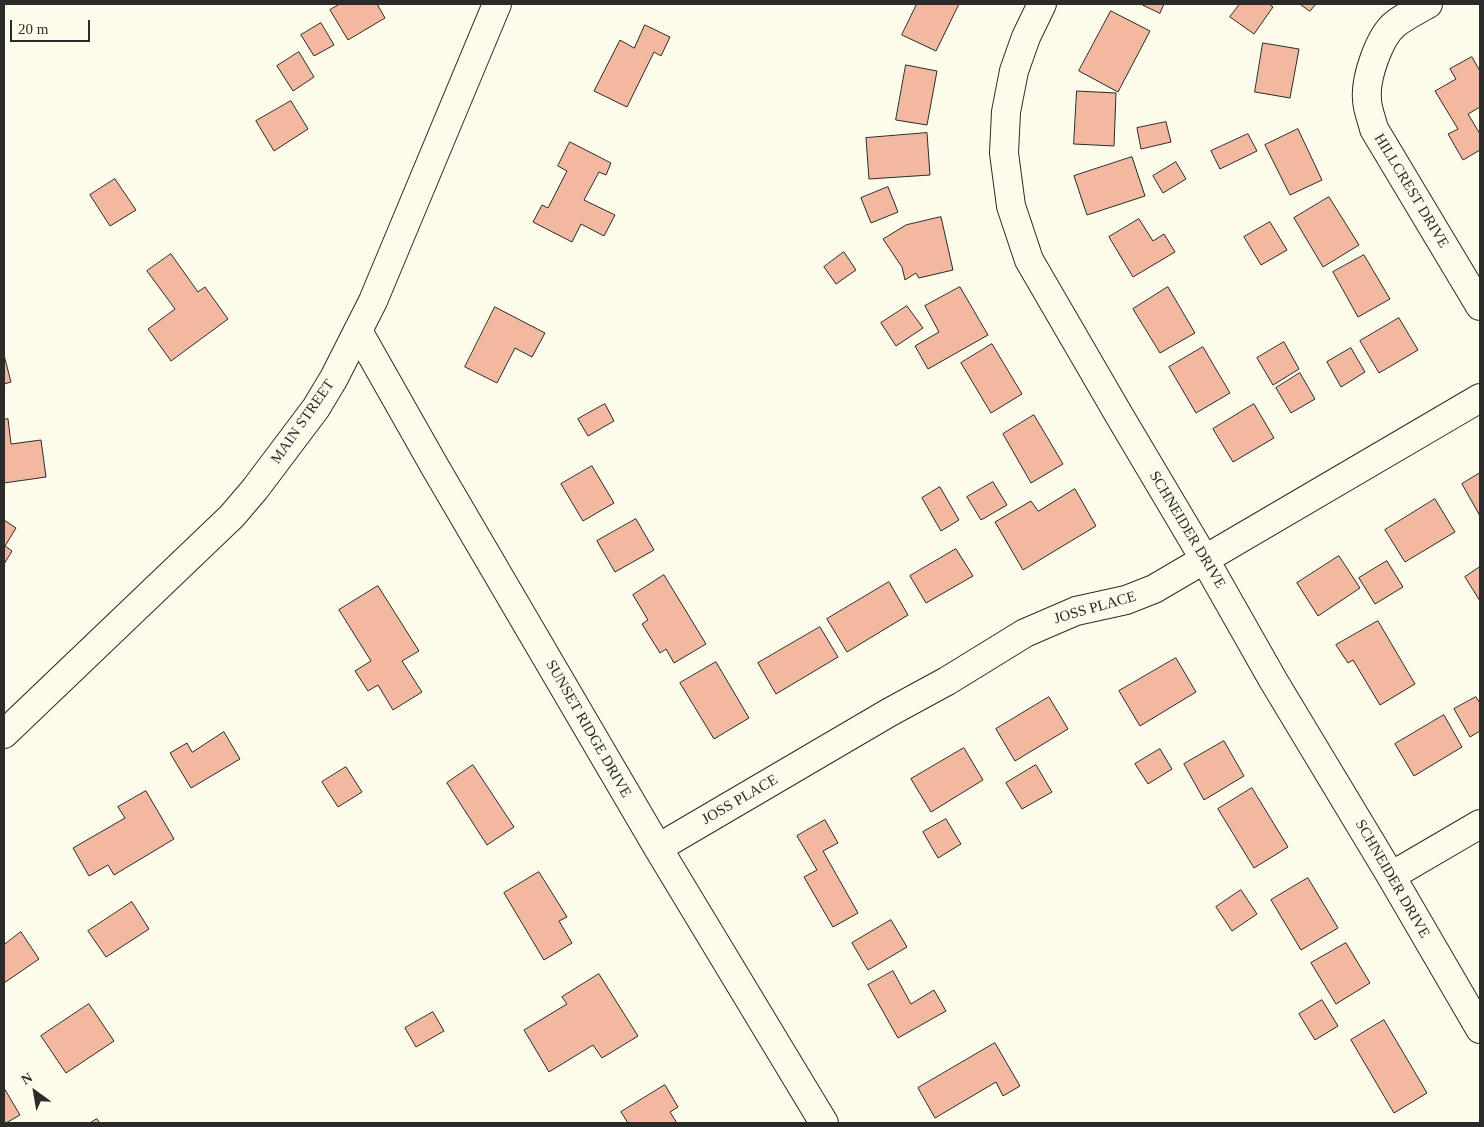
<!DOCTYPE html>
<style>
body{margin:0}
#map{position:relative;width:1484px;height:1127px;overflow:hidden;background:#fdfbea;font-family:"Times New Roman",serif}
canvas{display:block}
.frame{position:absolute;inset:0;border:5px solid #2b2b2b;pointer-events:none}
.north{position:absolute;left:10px;top:1067px;width:50px;height:50px;-webkit-text-stroke:4px #fdfbea;paint-order:stroke;rotate:328deg;font-size:14px;font-weight:700;line-height:20px;text-align:center;color:#2b2b2b}
.north::after{content:'';display:block;margin:auto;width:18px;height:22px;background:#2b2b2b;clip-path:polygon(50% 0,100% 100%,50% 72%,0 100%)}
.scale{position:absolute;left:10px;top:20px;width:80px;height:22px;box-sizing:border-box;border:2px solid #2b2b2b;border-top:0;padding-left:6px;font-size:15px;line-height:18px;white-space:nowrap;color:#2b2b2b;-webkit-text-stroke:4px #fdfbea;paint-order:stroke}
</style>
<div id="map">
<canvas width="1484" height="1127"></canvas>
<div class="frame"></div>
<div class="north">N</div>
<div class="scale">20 m</div>
</div>
<script>
const ctx = document.querySelector('canvas').getContext('2d');
ctx.lineJoin = 'round';
function paint(path, color) { ctx.fillStyle = color; ctx.fill(path, 'evenodd'); }
function stroke(path, color, width, dash) { ctx.strokeStyle = color; ctx.lineWidth = width; ctx.lineCap = dash ? 'butt' : 'round'; ctx.setLineDash(dash || []); ctx.stroke(path); }
function label(font, color, halo, rows, align = 'center') {
  ctx.font = font + ' "Times New Roman",serif'; ctx.lineWidth = 4; ctx.setLineDash([]); ctx.textBaseline = 'middle'; ctx.strokeStyle = halo; ctx.fillStyle = color; for (const [text, x, y, turn = 0] of rows) {
    ctx.save(); ctx.translate(x, y); ctx.rotate((+turn || 0) * Math.PI / 180); ctx.textAlign = isNaN(turn) ? turn : align; if (halo) ctx.strokeText(text, 0, 0); ctx.fillText(text, 0, 0); ctx.restore();
  }
}
const building = new Path2D(`
 M 340,4 L 377,4 L 385,18 L 348,40 L 330,10 Z
 M 917,4 L 959,4 L 936,51 L 902,35 Z
 M 1141,4 L 1164,4 L 1160,13 Z
 M 1240,4 L 1269,4 L 1273,7 L 1254,34 L 1230,17 Z
 M 1300,4 L 1316,4 L 1310,11 Z
 M 1111,11 L 1150,31 L 1118,92 L 1079,71 Z
 M 321,23 L 334,45 L 314,56 L 301,35 Z
 M 645,25 L 670,37 L 661,56 L 654,52 L 627,107 L 594,91 L 620,40 L 634,48 Z
 M 1263,43 L 1299,49 L 1290,98 L 1255,92 Z
 M 299,52 L 314,77 L 293,91 L 277,66 Z
 M 1472,57 L 1480,71 L 1480,107 L 1468,114 L 1480,134 L 1480,150 L 1463,160 L 1448,134 L 1458,129 L 1435,91 L 1456,79 L 1450,69 Z
 M 906,65 L 937,71 L 927,125 L 896,120 Z
 M 1077,91 L 1116,93 L 1114,146 L 1074,144 Z
 M 291,101 L 308,129 L 274,151 L 256,121 Z
 M 1166,122 L 1171,142 L 1141,149 L 1137,128 Z
 M 1298,129 L 1322,180 L 1290,195 L 1265,145 Z
 M 927,133 L 930,175 L 869,179 L 866,138 Z
 M 1248,134 L 1257,151 L 1220,169 L 1211,151 Z
 M 570,142 L 611,163 L 606,175 L 599,172 L 584,200 L 615,215 L 604,236 L 581,224 L 572,242 L 533,222 L 542,205 L 548,208 L 567,171 L 558,166 Z
 M 1132,157 L 1145,196 L 1087,215 L 1074,176 Z
 M 1176,162 L 1186,179 L 1163,193 L 1153,176 Z
 M 115,179 L 136,210 L 110,226 L 90,195 Z
 M 888,187 L 898,212 L 871,223 L 861,198 Z
 M 1329,197 L 1359,245 L 1323,267 L 1294,218 Z
 M 941,217 L 953,270 L 919,278 L 916,273 L 905,280 L 902,267 L 883,239 L 906,225 Z
 M 1139,219 L 1153,241 L 1164,234 L 1175,252 L 1133,277 L 1109,237 Z
 M 1270,222 L 1287,250 L 1261,265 L 1244,237 Z
 M 844,252 L 856,270 L 836,284 L 824,267 Z
 M 171,254 L 198,292 L 205,287 L 228,319 L 171,361 L 148,329 L 175,309 L 147,271 Z
 M 1364,255 L 1390,299 L 1358,317 L 1333,272 Z
 M 960,287 L 988,335 L 928,369 L 915,346 L 939,332 L 925,306 Z
 M 1168,287 L 1195,333 L 1160,353 L 1133,309 Z
 M 907,306 L 923,328 L 896,346 L 881,323 Z
 M 495,307 L 545,333 L 532,357 L 515,348 L 497,383 L 465,367 Z
 M 1399,318 L 1418,350 L 1379,373 L 1360,341 Z
 M 1284,342 L 1299,369 L 1273,385 L 1257,358 Z
 M 992,344 L 1022,394 L 991,413 L 961,363 Z
 M 1203,347 L 1230,393 L 1196,413 L 1169,367 Z
 M 1351,348 L 1365,372 L 1341,387 L 1327,362 Z
 M 4,355 L 11,382 L 4,384 Z
 M 1300,373 L 1315,399 L 1291,413 L 1276,388 Z
 M 605,404 L 614,421 L 588,436 L 578,419 Z
 M 1254,404 L 1274,438 L 1233,462 L 1213,429 Z
 M 1034,415 L 1063,464 L 1031,483 L 1003,434 Z
 M 8,419 L 11,444 L 41,440 L 46,477 L 4,483 L 4,420 Z
 M 592,466 L 614,503 L 583,521 L 561,484 Z
 M 1480,473 L 1480,516 L 1462,484 Z
 M 993,482 L 1007,505 L 981,520 L 967,497 Z
 M 940,487 L 959,520 L 941,531 L 922,498 Z
 M 1075,489 L 1096,526 L 1023,570 L 995,522 L 1031,501 L 1038,511 Z
 M 1435,499 L 1455,532 L 1405,562 L 1385,530 Z
 M 636,519 L 654,550 L 615,572 L 597,541 Z
 M 4,520 L 16,528 L 5,546 L 12,551 L 4,564 Z
 M 956,549 L 973,576 L 926,603 L 910,576 Z
 M 1339,556 L 1360,588 L 1318,616 L 1297,583 Z
 M 1387,561 L 1403,587 L 1375,604 L 1359,578 Z
 M 1480,567 L 1480,601 L 1465,577 Z
 M 664,575 L 706,644 L 674,663 L 666,649 L 660,653 L 642,624 L 648,620 L 633,595 Z
 M 889,582 L 908,615 L 847,652 L 827,619 Z
 M 378,586 L 419,651 L 402,661 L 422,692 L 393,710 L 378,685 L 368,691 L 355,671 L 371,661 L 339,610 Z
 M 1378,621 L 1415,684 L 1380,705 L 1353,660 L 1348,663 L 1336,645 Z
 M 820,627 L 838,657 L 776,694 L 758,663 Z
 M 1176,658 L 1196,692 L 1140,726 L 1119,691 Z
 M 716,662 L 749,718 L 714,739 L 680,683 Z
 M 1049,697 L 1068,729 L 1015,761 L 996,729 Z
 M 1476,697 L 1480,703 L 1480,731 L 1470,737 L 1454,709 Z
 M 1444,715 L 1462,747 L 1414,776 L 1395,744 Z
 M 224,732 L 240,759 L 191,788 L 170,753 L 187,743 L 192,752 Z
 M 1224,741 L 1244,776 L 1204,800 L 1184,764 Z
 M 964,748 L 983,780 L 931,812 L 911,779 Z
 M 1160,749 L 1172,769 L 1148,784 L 1135,764 Z
 M 473,765 L 514,827 L 487,845 L 447,783 Z
 M 1036,765 L 1052,792 L 1022,809 L 1006,783 Z
 M 346,767 L 362,792 L 338,807 L 322,782 Z
 M 1252,788 L 1288,847 L 1254,868 L 1218,809 Z
 M 146,791 L 174,839 L 114,875 L 108,865 L 89,876 L 73,848 L 125,818 L 118,807 Z
 M 946,819 L 961,844 L 938,858 L 923,832 Z
 M 825,820 L 838,843 L 823,851 L 858,913 L 833,927 L 804,877 L 817,870 L 797,836 Z
 M 539,872 L 567,917 L 559,921 L 572,943 L 544,960 L 504,893 Z
 M 1308,878 L 1338,928 L 1301,950 L 1271,900 Z
 M 1241,890 L 1257,914 L 1232,931 L 1216,907 Z
 M 132,902 L 149,929 L 106,957 L 88,931 Z
 M 891,920 L 907,947 L 868,970 L 852,943 Z
 M 21,932 L 39,959 L 4,983 L 4,945 Z
 M 1346,943 L 1370,983 L 1336,1004 L 1311,963 Z
 M 893,971 L 911,1004 L 934,990 L 946,1011 L 898,1038 L 868,985 Z
 M 599,974 L 638,1036 L 602,1058 L 593,1045 L 549,1072 L 524,1030 L 567,1004 L 562,997 Z
 M 1322,1000 L 1338,1026 L 1315,1040 L 1299,1014 Z
 M 89,1004 L 114,1041 L 66,1073 L 41,1036 Z
 M 433,1012 L 444,1031 L 416,1047 L 405,1028 Z
 M 1384,1020 L 1427,1093 L 1394,1113 L 1351,1040 Z
 M 995,1043 L 1020,1086 L 1003,1096 L 996,1082 L 935,1118 L 918,1088 Z
 M 665,1085 L 678,1107 L 670,1112 L 677,1123 L 628,1123 L 621,1112 Z
 M 4,1088 L 20,1115 L 6,1123 L 4,1123 Z
 M 97,1119 L 100,1123 L 90,1123 Z`);
paint(building, '#f2b8a0');
stroke(building, '#2b2b2b', 1);
const minor = new Path2D(`
 M 1042,4 L 1026,37 L 1014,71 L 1006,112 L 1004,153 L 1011,206 L 1029,260 L 1119,415 L 1205,560 L 1273,680 L 1391,876 L 1480,1029
 M 1428,4 C 1418,10 1405,16 1395,24 C 1379,37 1365,79 1367,99 C 1367,109 1372,120 1374,129 L 1480,306
 M 358,331 L 435,467 L 658,848 L 824,1123
 M 658,848 L 890,712 L 947,681 L 1025,633 L 1076,611 L 1126,600 L 1154,589 L 1480,398
 M 1391,876 L 1480,824`);
const major = new Path2D(`
 M 4,734 L 232,516 L 255,489 L 316,408 L 334,378 L 373,301 L 497,4`);
stroke(minor, '#2b2b2b', 30);
stroke(major, '#2b2b2b', 30);
stroke(minor, '#fdfbea', 28);
stroke(major, '#fdfbea', 28);
label('15px', '#2b2b2b', '#fdfbea', [
 ["HILLCREST DRIVE",1411,191,59],
 ["MAIN STREET",303,422,-55],
 ["SCHNEIDER DRIVE",1187,530,59],
 ["JOSS PLACE",1095,608,-16],
 ["SUNSET RIDGE DRIVE",588,729,60],
 ["JOSS PLACE",740,800,-30],
 ["SCHNEIDER DRIVE",1392,879,60]
]);
</script>
